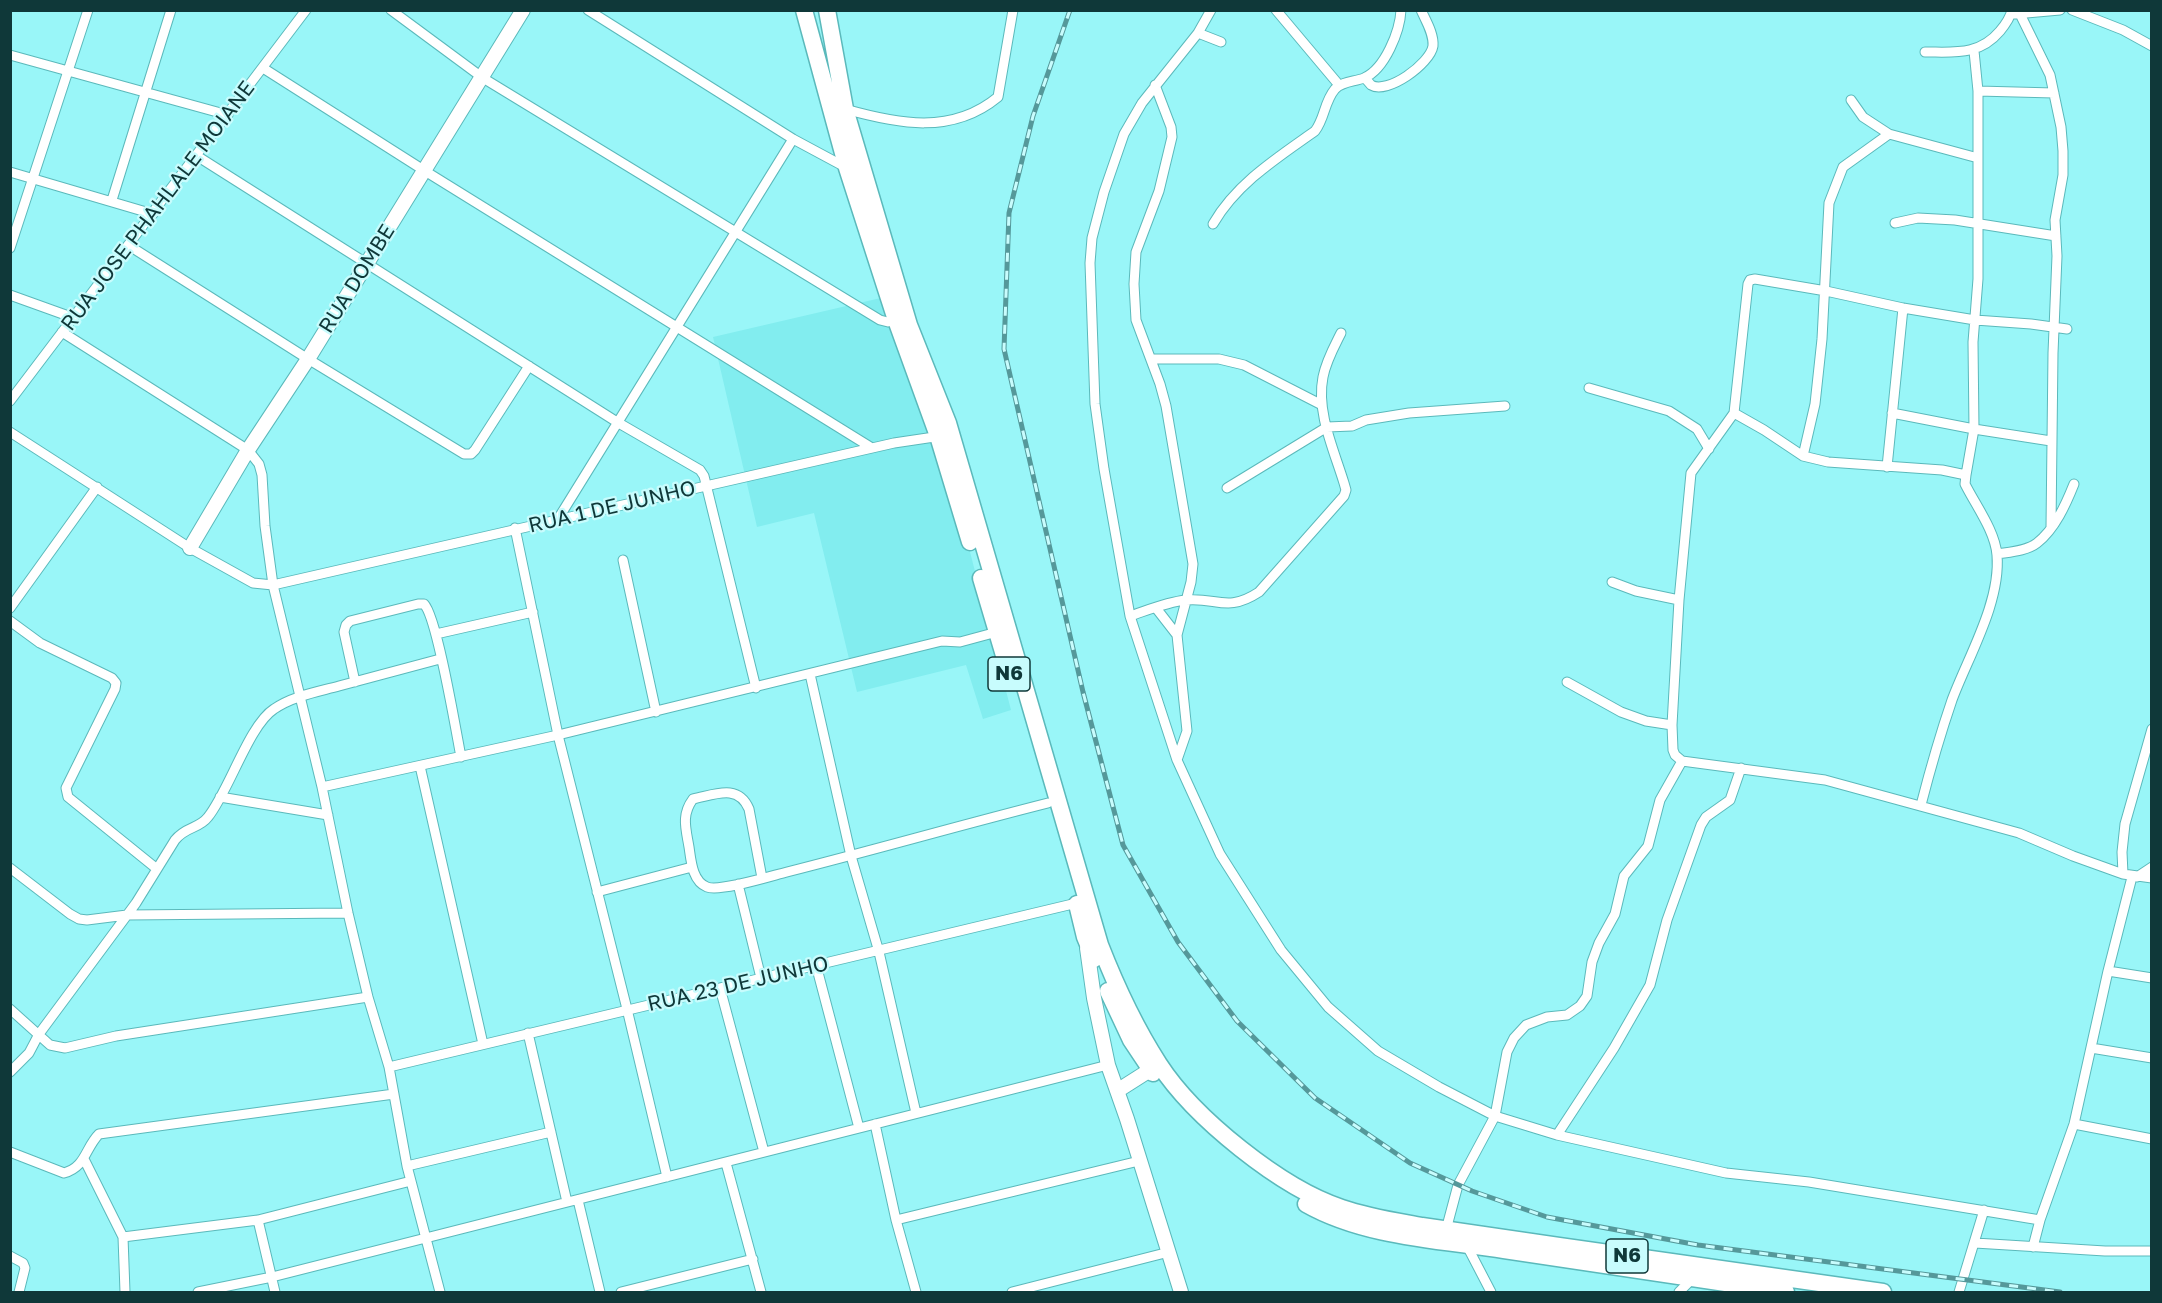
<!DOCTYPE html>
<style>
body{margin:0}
#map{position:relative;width:2162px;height:1303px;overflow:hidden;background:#99f6f8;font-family:"Golos Text",sans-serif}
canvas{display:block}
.frame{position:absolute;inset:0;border:12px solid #0f3839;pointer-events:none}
</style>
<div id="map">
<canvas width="2162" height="1303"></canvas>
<div class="frame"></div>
</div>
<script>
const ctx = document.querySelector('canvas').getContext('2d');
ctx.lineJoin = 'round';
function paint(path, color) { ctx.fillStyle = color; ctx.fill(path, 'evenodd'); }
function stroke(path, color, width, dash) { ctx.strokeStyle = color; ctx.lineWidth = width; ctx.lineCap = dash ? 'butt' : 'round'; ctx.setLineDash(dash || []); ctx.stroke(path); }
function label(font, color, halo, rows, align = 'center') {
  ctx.font = font + ' "Golos Text",sans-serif'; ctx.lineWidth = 4.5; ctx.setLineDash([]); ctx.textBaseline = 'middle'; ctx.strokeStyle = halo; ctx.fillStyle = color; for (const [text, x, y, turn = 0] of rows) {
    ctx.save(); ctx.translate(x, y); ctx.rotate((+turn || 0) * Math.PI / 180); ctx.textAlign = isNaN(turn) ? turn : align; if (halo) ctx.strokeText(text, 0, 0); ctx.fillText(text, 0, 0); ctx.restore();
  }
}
paint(new Path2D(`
 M 885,297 L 956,498 L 1011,710 L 983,719 L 966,665 L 857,692 L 814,513 L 757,527 L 713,337 Z`), '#82edef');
const street = new Path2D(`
 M 391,10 L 483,78 L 880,320 L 888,322 L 896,320
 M 588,10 L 793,139 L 847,168
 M 1211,10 L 1198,33 L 1221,42
 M 1276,10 L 1339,85
 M 2072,10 L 2123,30 L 2152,46
 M 2015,14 L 2060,10
 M 2020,14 L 2050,75 L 2061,127 L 2063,151 L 2063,175 L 2055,220 L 2057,256 L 2053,353 L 2051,527
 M 1198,33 L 1142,103 L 1124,134 L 1104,192 L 1092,238 L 1090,263 L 1095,404 L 1104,469 L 1130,616 L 1177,760 L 1220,854 L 1281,950 L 1328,1007 L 1378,1051 L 1439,1087 L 1495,1116 L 1557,1135 L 1726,1173 L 1809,1182 L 2040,1220
 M 1925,52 C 1954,52 1979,56 2000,31 C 2005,25 2010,18 2012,10
 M 10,55 L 228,115
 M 263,68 L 425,171 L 872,448
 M 1365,78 L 1371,85 C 1387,95 1430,64 1433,46 C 1434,34 1426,21 1421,10
 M 1155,85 L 1171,127 L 1172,137 L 1159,191 L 1136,252 L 1134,284 L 1136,320 L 1160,384 L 1166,406 L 1193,564 L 1191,582 L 1177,635 L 1187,731 L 1177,760
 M 1978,91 L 2054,93
 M 1851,100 L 1863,117 L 1889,134 L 1978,158
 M 845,109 C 898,124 952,135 998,97 L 1013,10
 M 197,156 L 617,422 L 700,470 L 704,476 L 756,688
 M 10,172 L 153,214
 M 112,200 L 171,10
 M 1895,223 L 1918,218 L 1955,220 L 2056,236
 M 1213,224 C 1237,183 1277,158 1315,131 C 1325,118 1324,102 1335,89 C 1343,81 1354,82 1364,78 C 1385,69 1400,31 1401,10
 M 128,245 L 308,359 L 464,454 L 471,454 L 475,450 L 529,366
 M 10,248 L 88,10
 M 10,295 L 74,318
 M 62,332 L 248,450 L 259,464 L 262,475 L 265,526 L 273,585 L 322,787 L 348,913 L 368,997 L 389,1067 L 407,1166 L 440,1292
 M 1151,359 L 1219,359 L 1244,365 L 1322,405
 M 1589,388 L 1669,411 L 1697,429 L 1709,449
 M 10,401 L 306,10
 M 1734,413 L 1691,473 L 1679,600 L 1672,725 L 1673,750 L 1675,755 L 1682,761 L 1825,780 L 2019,833 L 2073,856 L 2123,874 L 2152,878
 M 1892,413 L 1974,429 L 2051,441
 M 10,432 L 190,548 L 253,583 L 273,585 L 894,443 L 941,436
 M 1803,456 L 1815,404 L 1822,339 L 1829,203 L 1843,167 L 1889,134
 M 1887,467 L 1903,308
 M 1966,475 L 1974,429 L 1973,342 L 1978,279 L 1978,91 L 1974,51
 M 1227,488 L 1327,427 L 1352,426 L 1366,420 L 1409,413 L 1505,406
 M 558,519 L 793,139
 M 515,528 L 558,735 L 627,1009 L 667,1177
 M 1997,554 C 2009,552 2027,551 2037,543 C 2055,529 2066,504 2074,484
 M 623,560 L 656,712
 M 1612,582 L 1636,591 L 1679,600
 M 10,608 L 97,487
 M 1156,608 L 1177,635
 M 1130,616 C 1148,610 1167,602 1186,600 C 1217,597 1227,613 1259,592 L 1344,496 L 1346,490 L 1344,483 C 1334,450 1316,412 1323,377 C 1326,361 1334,347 1341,333
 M 10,621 L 40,643 L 112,678 L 116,683 L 115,689 L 66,788 L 68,797 L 157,869
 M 436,634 L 533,612
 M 810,674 L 851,856 L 879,952 L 916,1113
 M 355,682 L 344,632 L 346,625 L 350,621 L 418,604 L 424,604 C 437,617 456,731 461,757
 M 1567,682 L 1621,712 L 1646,721 L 1672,725
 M 420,766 L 483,1044
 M 322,787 L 558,735 L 942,641 L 960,642 L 997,632
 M 220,797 L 328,815
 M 1921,805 C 1930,770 1940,735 1952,700 C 1968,657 2001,602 1997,555 C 1995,531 1976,506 1965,484 L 1966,475 L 1942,470 L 1828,462 L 1803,456 L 1764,430 L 1734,413 L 1748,284 L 1750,280 L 1755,279 L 1826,291 L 1903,308 L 1975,320 L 2031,324 L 2067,329
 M 10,868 L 70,914 L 79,919 L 87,920 L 127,915 L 348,913
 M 2123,874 L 2122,852 L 2125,824 L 2152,729
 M 2137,877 L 2152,867
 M 762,878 L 749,809 C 738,783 714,795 693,799 C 681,815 686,829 689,847 C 691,860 692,881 707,887 C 720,892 771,876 787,872 C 874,850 961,825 1048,803
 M 738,884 L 761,978
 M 597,892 L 692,867
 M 816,965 L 859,1128
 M 2108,971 L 2152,978
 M 720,988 L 764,1152
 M 10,1009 L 50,1045 L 65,1048 L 116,1036 L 368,997
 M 528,1033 L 567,1202
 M 2091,1048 L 2152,1058
 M 389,1067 L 1081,902
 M 10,1072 L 29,1053 L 39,1034 L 136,903 L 175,840 C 186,826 199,829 208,817 C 229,791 249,725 274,709 C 293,696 317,692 339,686 C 373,677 407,668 440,659
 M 875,1124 L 896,1220 L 916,1292
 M 2074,1124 L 2152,1139
 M 1557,1135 L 1614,1048 L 1650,985 L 1667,920 L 1701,825 L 1706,817 L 1730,800 L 1741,768
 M 10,1152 L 64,1173 C 86,1167 85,1148 99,1134 L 394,1094
 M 84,1159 L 123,1237 L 125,1292
 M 726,1163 L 761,1292
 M 407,1166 L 551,1132
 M 578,1200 L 600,1292
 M 258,1220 L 275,1292
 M 896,1220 L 1139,1161
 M 1446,1230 L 1458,1185 L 1495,1116 L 1507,1052 L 1514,1038 L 1526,1025 L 1547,1017 L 1567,1015 L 1580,1006 L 1587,996 L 1592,962 L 1599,943 L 1615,914 L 1624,876 L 1648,846 L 1660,800 L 1682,761
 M 123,1237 L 258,1220 L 411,1181
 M 1975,1243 L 2105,1251 L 2152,1251
 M 1466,1244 L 1491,1292
 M 2033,1247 L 2040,1220 L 2074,1124 L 2108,971 L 2132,877
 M 10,1256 L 23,1263 L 25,1268 L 19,1292
 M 198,1292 L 272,1277 L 1108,1065
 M 621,1292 L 753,1259
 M 1012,1292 L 1169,1252
 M 1679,1292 L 1693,1278
 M 1959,1292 L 1984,1210`);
const secondary = new Path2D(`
 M 190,548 L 248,450 L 308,359 L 523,10
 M 1087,948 L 1094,998 L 1108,1065 L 1127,1119 L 1181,1292
 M 1117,1091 L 1150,1070`);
const highway = new Path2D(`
 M 804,10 L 847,168 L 896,320 L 938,436 L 970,542
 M 827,10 L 845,109 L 909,325 L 948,423 L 1100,945 C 1116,986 1135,1027 1159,1064 C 1194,1118 1281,1188 1342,1208 C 1368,1217 1395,1221 1422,1226 C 1468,1233 1514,1239 1559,1246 C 1667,1261 1775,1276 1883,1292
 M 981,578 L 1008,669
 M 1077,904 L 1085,937 L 1094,959
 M 1108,991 L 1131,1040 L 1153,1073
 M 1306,1204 C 1364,1237 1439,1240 1504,1250 C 1598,1264 1692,1278 1786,1292`);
stroke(street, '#5bb9bb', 11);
stroke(secondary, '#5bb9bb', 16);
stroke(highway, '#5bb9bb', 19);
stroke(street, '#fff', 9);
stroke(secondary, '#fff', 14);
stroke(highway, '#fff', 16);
const rail = new Path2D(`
 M 1070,10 L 1033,116 L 1009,213 L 1004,349 L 1083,692 L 1123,845 L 1178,942 L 1237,1021 L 1315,1098 L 1410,1163 L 1472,1191 L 1547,1217 L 1698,1245 L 2060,1292`);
stroke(rail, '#55989a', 5);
stroke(rail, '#c8fcfd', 3, [9]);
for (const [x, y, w] of [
 [1009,674,42],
 [1627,1256,42]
]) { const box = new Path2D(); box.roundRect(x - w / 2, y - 17, w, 34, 4.5); ctx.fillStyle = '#c8fcfd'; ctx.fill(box); stroke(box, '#0f3839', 1.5); }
label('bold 20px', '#0f3839', null, [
 ["N6",1009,674],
 ["N6",1627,1256]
]);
label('21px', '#0f3839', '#c8fcfd', [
 ["RUA JOSE PHAHLALE MOIANE",158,206,-53],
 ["RUA DOMBE",357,279,-58],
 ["RUA 1 DE JUNHO",612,507,-13],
 ["RUA 23 DE JUNHO",738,984,-13]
]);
</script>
